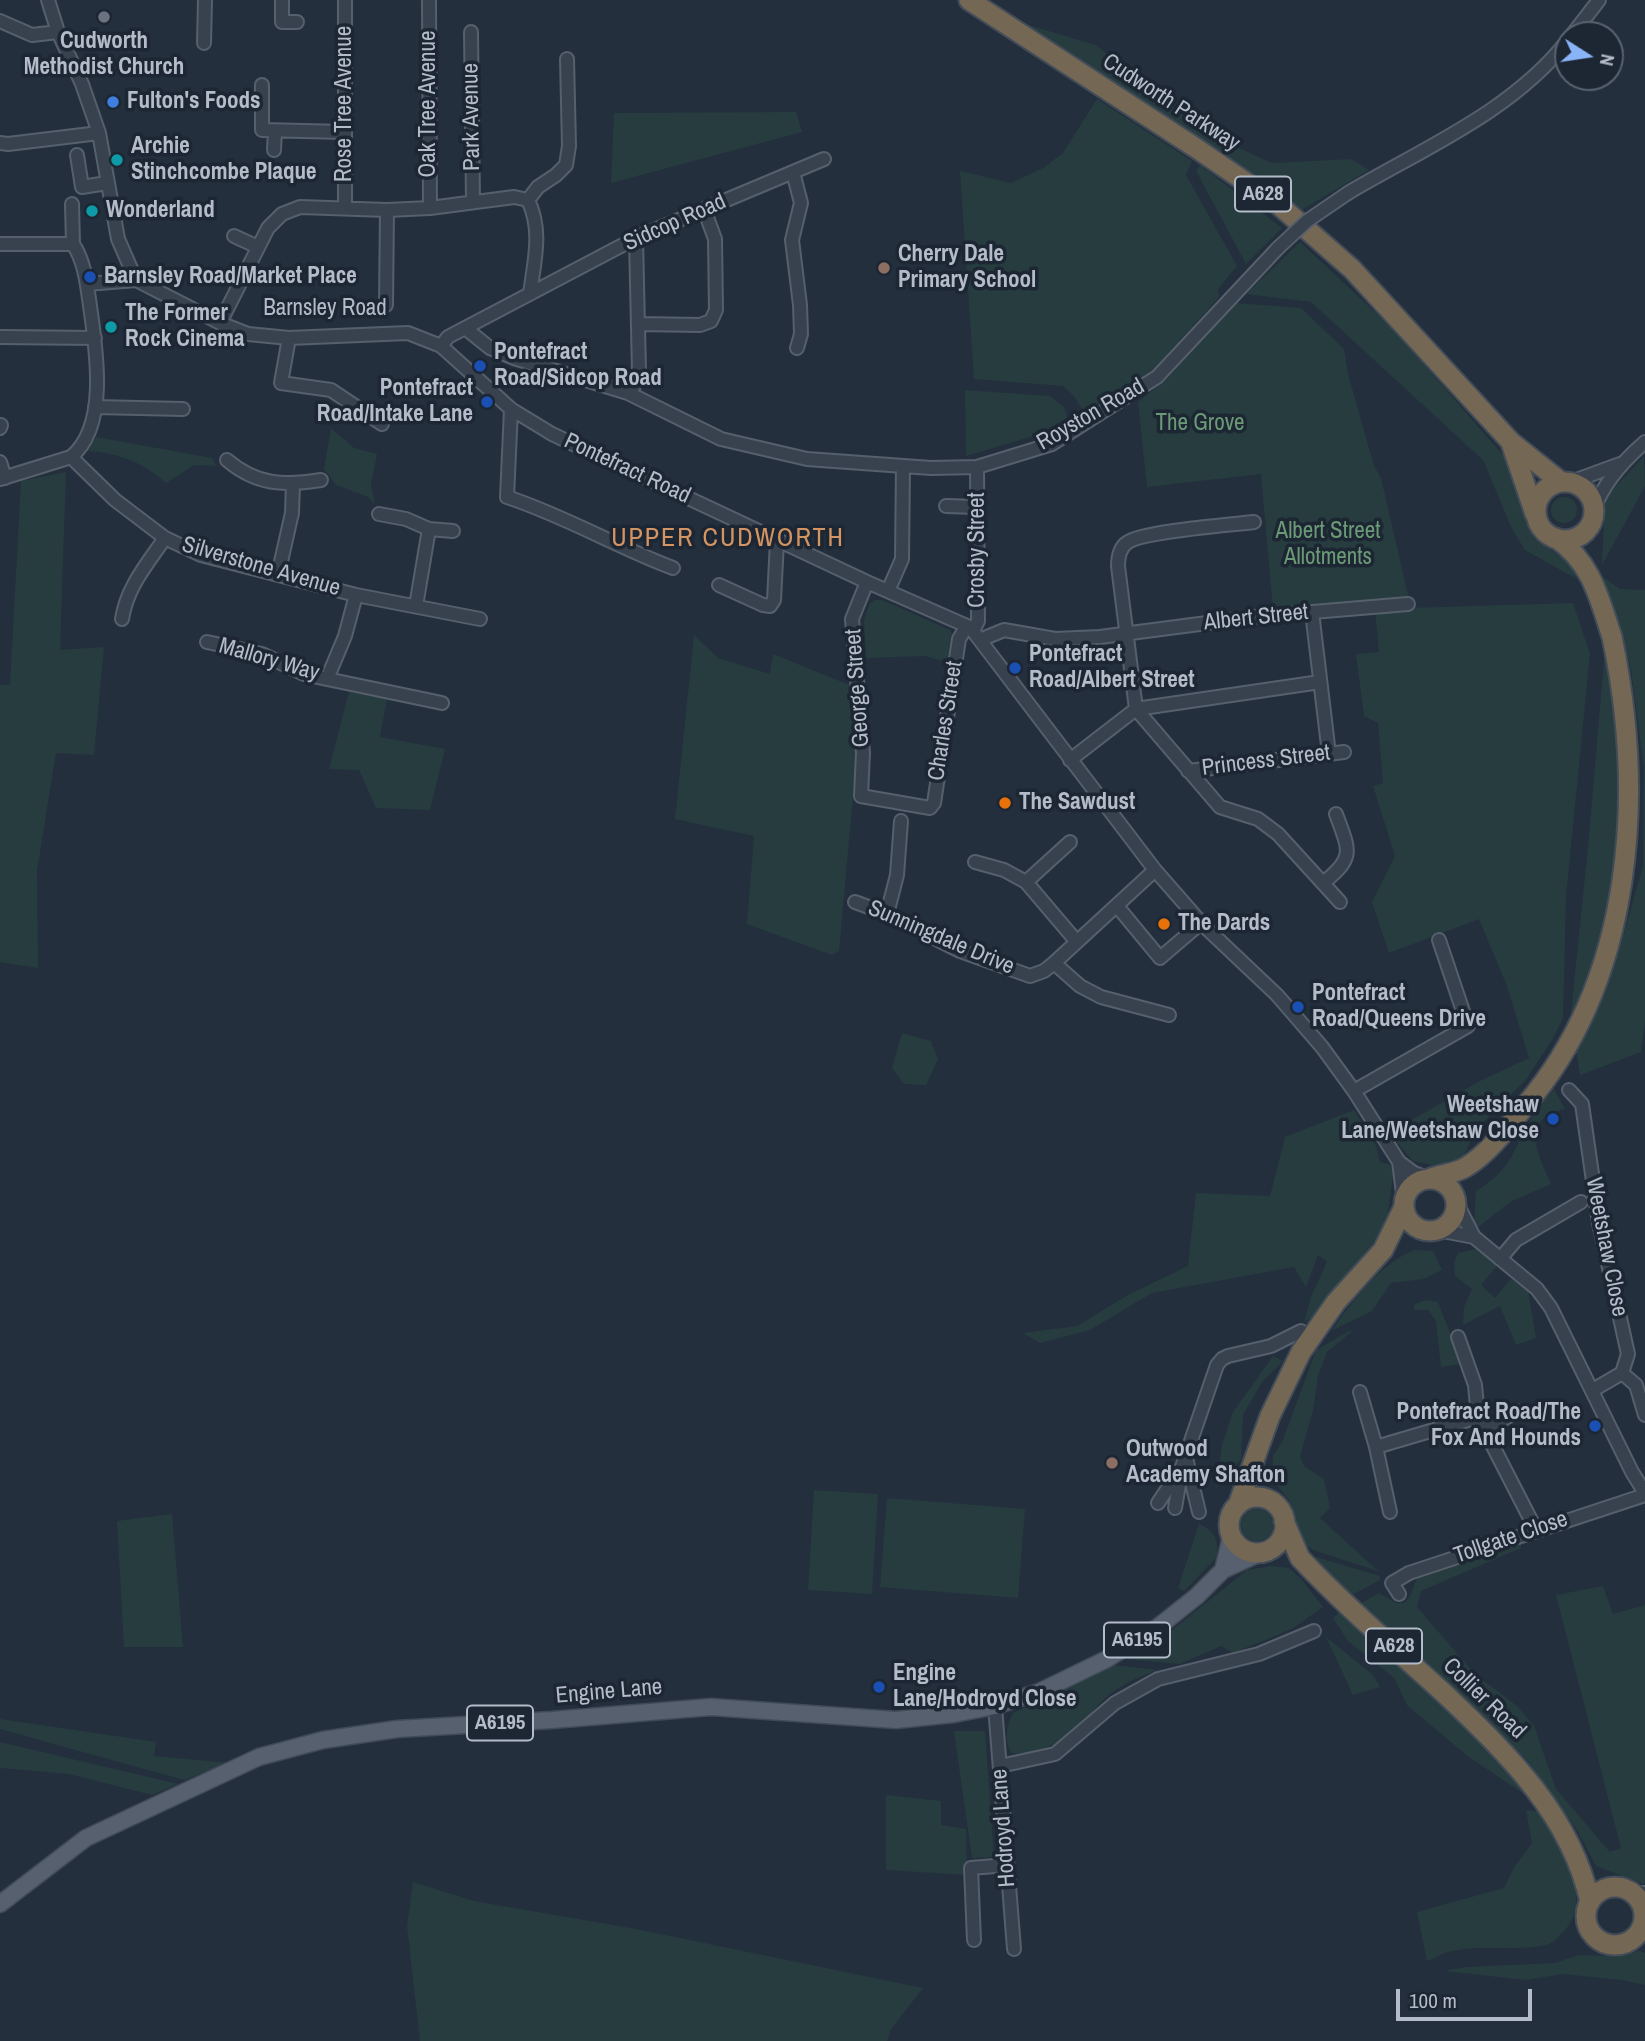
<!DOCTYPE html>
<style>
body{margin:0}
#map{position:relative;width:1645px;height:2041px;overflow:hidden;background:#242f3e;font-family:"Archivo Narrow",sans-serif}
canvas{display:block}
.north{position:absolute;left:1554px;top:21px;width:70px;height:70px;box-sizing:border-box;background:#1d2633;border:2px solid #59626f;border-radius:50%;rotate:102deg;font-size:19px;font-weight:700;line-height:28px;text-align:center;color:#b4bcc9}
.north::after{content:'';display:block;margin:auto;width:24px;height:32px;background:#8ab4f8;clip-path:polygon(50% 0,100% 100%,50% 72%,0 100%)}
.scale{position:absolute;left:1396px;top:1989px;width:136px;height:32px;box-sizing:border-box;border:4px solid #b4bcc9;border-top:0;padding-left:9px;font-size:21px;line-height:24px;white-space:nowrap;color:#b4bcc9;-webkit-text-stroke:5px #1d2633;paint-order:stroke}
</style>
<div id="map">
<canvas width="1645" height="2041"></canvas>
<div class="north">N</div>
<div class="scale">100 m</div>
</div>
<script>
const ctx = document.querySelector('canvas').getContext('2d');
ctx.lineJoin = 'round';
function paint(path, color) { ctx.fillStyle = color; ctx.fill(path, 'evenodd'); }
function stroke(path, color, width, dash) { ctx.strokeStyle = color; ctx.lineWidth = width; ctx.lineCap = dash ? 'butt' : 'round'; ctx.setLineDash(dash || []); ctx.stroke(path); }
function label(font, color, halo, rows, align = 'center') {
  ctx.font = font + ' "Archivo Narrow",sans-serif'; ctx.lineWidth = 7; ctx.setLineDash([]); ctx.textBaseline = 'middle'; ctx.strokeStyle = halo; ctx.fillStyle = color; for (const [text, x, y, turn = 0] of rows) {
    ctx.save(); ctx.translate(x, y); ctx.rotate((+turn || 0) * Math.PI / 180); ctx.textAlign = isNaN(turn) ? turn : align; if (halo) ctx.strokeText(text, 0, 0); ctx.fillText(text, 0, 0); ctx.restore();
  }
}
paint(new Path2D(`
 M 1018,22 L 1096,45 L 1206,133 L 1272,163 L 1351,159 L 1369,170 L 1298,212 L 1215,147 Z
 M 1097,99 L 1192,161 L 1186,175 L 1237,266 L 1218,289 L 1219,297 L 1152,371 L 1085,414 L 1073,395 L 1063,386 L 974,379 L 960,171 L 1011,183 L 1043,168 L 1063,153 Z
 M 796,112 L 802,132 L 611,183 L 614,113 Z
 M 1200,165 L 1282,228 L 1246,264 L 1196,171 Z
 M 1300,242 L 1392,328 L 1504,456 L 1535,539 L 1574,565 L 1575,578 L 1525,550 L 1512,529 L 1483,460 L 1311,302 L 1246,294 Z
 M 1236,303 L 1301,308 L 1344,349 L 1348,374 L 1374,466 L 1381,478 L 1409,599 L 1273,609 L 1261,474 L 1147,487 L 1138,402 L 1167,379 Z
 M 965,390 L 1050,396 L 1064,407 L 1068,420 L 1057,429 L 966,456 Z
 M 331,428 L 354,448 L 377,454 L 371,485 L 375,504 L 368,497 L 336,485 L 324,469 Z
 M 96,437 L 212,458 L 216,466 L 194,465 L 166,483 C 143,462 118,453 88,451 Z
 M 1644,456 L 1645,486 L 1602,565 L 1605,498 Z
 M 66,472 L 60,650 L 104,647 L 94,755 L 56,753 L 37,871 L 38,968 L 0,962 L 0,685 L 10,685 L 21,481 Z
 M1551 510a13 13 0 1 1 26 0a13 13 0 1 1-26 0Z
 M 1603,577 L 1620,589 L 1645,590 L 1645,1021 L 1641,1052 L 1580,1075 L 1576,1050 L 1615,964 L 1643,866 L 1644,768 L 1631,669 Z
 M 875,600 L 882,600 L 950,630 L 952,633 L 947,662 L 925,656 L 866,658 L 864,620 L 870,603 Z
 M 1573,603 L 1590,654 L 1566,896 L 1563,1018 L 1552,1040 L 1525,1081 L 1476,1129 L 1463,1158 L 1437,1166 L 1413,1161 L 1389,1133 L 1480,1081 L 1529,1058 L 1507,986 L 1479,919 L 1389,953 L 1372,902 L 1395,856 L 1373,786 L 1383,783 L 1378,723 L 1364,716 L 1356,654 L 1379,652 L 1375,609 Z
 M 694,635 L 718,658 L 770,674 L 773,654 L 852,686 L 857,752 L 839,951 L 832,955 L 747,924 L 754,836 L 675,819 Z
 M 1605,648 L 1629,802 L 1600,955 L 1570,1023 L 1589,837 Z
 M 349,692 L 387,699 L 380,737 L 445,749 L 430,810 L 376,808 L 359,770 L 329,769 Z
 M 902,1033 L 931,1041 L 938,1059 L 926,1085 L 904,1084 L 892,1068 Z
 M 1554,1089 L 1565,1109 C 1517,1120 1539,1154 1551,1184 L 1510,1202 L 1477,1228 L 1474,1223 L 1476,1191 C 1515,1167 1511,1151 1533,1116 C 1538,1106 1547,1098 1554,1089 Z
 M 1354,1110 L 1376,1146 L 1380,1162 L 1391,1165 L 1393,1176 L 1386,1227 L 1311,1318 L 1304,1322 L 1311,1297 L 1327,1262 L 1318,1255 L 1306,1287 L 1294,1267 L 1152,1293 L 1090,1330 L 1040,1343 L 1023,1333 L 1077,1326 L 1128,1295 L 1188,1266 L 1196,1193 L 1270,1196 L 1285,1137 Z
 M 1477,1249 L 1497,1266 L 1481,1285 L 1495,1298 L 1511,1279 L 1528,1291 L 1536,1338 L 1516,1345 L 1500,1306 L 1463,1325 L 1464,1307 L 1472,1289 L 1455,1276 L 1454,1262 L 1458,1253 Z
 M 1414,1250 L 1433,1251 L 1442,1270 L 1423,1279 L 1391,1283 L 1372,1311 L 1331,1331 C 1354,1300 1378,1265 1414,1250 Z
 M 1426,1300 L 1438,1302 L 1462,1364 L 1441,1367 L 1436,1321 L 1428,1310 L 1414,1310 L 1415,1304 Z
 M 1351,1330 L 1351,1332 L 1327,1352 L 1318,1376 L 1313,1411 L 1300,1456 L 1304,1466 L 1324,1479 L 1330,1508 L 1320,1518 L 1378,1571 L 1313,1550 L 1303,1543 L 1291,1503 L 1272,1479 L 1273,1456 L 1283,1440 L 1316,1350 Z
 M 1273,1356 L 1283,1361 L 1262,1382 L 1243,1415 L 1241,1459 L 1216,1488 L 1222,1445 L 1233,1412 Z
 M 814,1490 L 878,1494 L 872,1594 L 808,1590 Z
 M 887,1498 L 1025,1509 L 1018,1598 L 880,1587 Z
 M1241 1525a16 16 0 1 1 32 0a16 16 0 1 1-32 0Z
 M 172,1514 L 183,1647 L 124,1647 L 117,1521 Z
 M 1199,1524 C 1216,1531 1218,1541 1217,1557 L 1184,1591 L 1178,1588 Z
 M 1521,1541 L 1521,1548 L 1421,1591 L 1417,1607 L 1474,1673 L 1517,1706 L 1534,1726 L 1556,1789 L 1610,1852 L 1621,1848 L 1556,1595 L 1603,1586 L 1613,1614 L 1645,1605 L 1645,1883 L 1643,1884 L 1596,1866 L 1577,1830 L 1526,1759 L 1362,1603 L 1379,1593 L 1396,1603 L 1404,1603 L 1410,1596 L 1417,1578 Z
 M 1309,1555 L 1380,1576 L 1380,1580 L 1352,1595 Z
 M 1271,1566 L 1289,1568 L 1302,1580 L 1323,1607 L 1292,1629 L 1233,1653 L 1221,1646 L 1180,1664 L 1126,1659 L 1176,1627 L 1247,1570 Z
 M 1342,1610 L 1482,1739 L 1530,1798 L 1466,1755 L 1407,1705 L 1394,1678 L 1348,1641 L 1333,1618 Z
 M 1326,1637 L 1373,1675 L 1380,1687 L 1353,1695 Z
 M 1113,1665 L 1158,1670 C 1137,1677 1118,1686 1102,1701 C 1094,1709 1089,1719 1081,1727 C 1065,1741 1032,1757 1011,1753 C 1004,1739 1006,1727 1013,1713 L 1057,1694 Z
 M 0,1719 L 156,1742 L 154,1756 L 230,1763 L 184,1780 L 0,1729 Z
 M 954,1731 L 985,1731 L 994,1857 L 972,1858 Z
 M 0,1742 L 178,1784 L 152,1795 L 69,1774 L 0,1768 Z
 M 886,1795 L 941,1801 L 941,1825 L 966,1829 L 967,1875 L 886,1870 Z
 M 1526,1810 L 1541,1812 C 1558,1843 1595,1898 1565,1930 C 1560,1935 1555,1942 1549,1944 C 1519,1952 1487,1945 1458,1950 C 1447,1951 1437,1957 1427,1961 L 1417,1912 L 1504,1888 L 1515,1866 L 1532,1843 Z
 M 413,1882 L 474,1901 L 636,1929 L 923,1988 L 891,2029 L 887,2041 L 420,2041 L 407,1926 Z
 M 1639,1951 L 1645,1953 L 1645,1985 L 1622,1980 L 1563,1974 L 1526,1980 L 1444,1971 L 1466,1967 L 1555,1963 L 1579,1955 L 1613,1956 Z`), '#263c3f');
const minor = new Path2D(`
 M 48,0 L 58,32 L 82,84 L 99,133 L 118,239 L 136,280 L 220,323 L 248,334 L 289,338 L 408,333 L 441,346 L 511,409 L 552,434 L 867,582 L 967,626 L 973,631 L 1155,870 L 1204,926 L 1277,995 L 1322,1047 L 1354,1091 L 1399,1162 L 1414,1173 L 1428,1178
 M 282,0 L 282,22 L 297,22
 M 345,0 L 345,208
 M 429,0 L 430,208
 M 0,21 L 32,35 L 58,32
 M 471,32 L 473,201
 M 1572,35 L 1599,0
 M 204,43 L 205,0
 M 262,85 L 262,130 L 344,132
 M 0,143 L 8,144 L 99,133
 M 274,150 L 275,131
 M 77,155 L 82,187 L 107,183
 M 793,172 L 801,203 L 792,240 L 800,305 L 801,334 L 797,348
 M 1348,193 C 1424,148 1513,111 1568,40
 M 528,200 L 538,187 L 556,175 L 566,165 L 569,146 L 567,59
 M 528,200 C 543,231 534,262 530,294
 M 72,204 L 73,244
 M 234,236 L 258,247
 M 0,244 L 73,244
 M 87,284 L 136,280
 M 386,305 L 387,210
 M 220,323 L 268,228 L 282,214 L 300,207 L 387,210 L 430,208 L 514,197 L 528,200
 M 639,324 L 700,325 L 711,321 L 716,310 L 715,239 L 704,209
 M 465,328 L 636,238 L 824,159
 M 0,337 L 95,338
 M 289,338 L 281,383 L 331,390 L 382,424
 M 441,346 L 448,337 L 465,328 L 490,348 L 514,358 L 628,393 L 721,439 L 807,459 L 931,468 L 977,467 L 1052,444 L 1157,377 L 1278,248
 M 628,393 L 634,386 L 639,372 L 636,238
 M 95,407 L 183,409
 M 511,409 L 507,497 C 565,516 617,547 673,568
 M 0,428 L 1,425
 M 71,457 L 115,500 L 165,538 L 201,555 L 356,595 L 480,619
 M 227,460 C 256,485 284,486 321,480
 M 0,462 L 5,478
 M 0,479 L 71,457 C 109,426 96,349 90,306 C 87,285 85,262 73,244
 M 1571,482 L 1620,464
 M 946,506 L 977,507
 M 1594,509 C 1604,482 1623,461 1645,442
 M 379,514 L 406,519 L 429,529 L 416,606
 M 1254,522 C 1230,525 1145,531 1128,542 C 1120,547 1118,557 1118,566 L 1136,709 L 1220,807 L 1258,819 L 1278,834 L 1340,902
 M 429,529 L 453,531
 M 278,575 L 292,513 L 293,484
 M 867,582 L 852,619 L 863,753 L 861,796 L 930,808 L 934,803 L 959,639 L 967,626
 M 719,585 L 763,605 L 770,606 L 774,600 L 777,541
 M 888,591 L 902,559 L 903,466
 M 1312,612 L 1329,754
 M 122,619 C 127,587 147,564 165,538
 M 973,631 L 978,621 L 977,467
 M 980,640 L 1004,630 L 1055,639 L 1100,637 L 1253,617 L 1408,604
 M 207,642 L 262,654 L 304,674 L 327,679 L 345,636 L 356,595
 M 327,679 L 442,703
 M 1070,760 L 1136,709 L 1320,682
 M 1188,771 L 1344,752
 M 975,862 L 1004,870 L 1026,882 L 1077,942
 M 1026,882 L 1070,842
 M 1323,883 C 1356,857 1349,850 1336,814
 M 855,902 L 887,914 L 960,951 L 1030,976 L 1044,971 L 1054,963 L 1155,870
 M 1117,906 L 1160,958 L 1201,923
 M 887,914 L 897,875 L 901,821
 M 1054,963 L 1080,986 L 1101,997 L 1169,1015
 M 1569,1090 L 1582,1104 L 1599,1223 L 1628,1354 L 1622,1373 L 1593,1390
 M 1354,1091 L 1468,1026 L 1439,940
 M 1399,1162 L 1404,1201
 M 1456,1202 L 1474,1237 L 1537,1289 L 1551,1308 L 1632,1472 L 1645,1493
 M 1437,1230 L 1474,1237
 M 1500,1259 L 1516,1240 L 1581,1202
 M 1458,1337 L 1475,1385 L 1478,1417 L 1536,1530
 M 1622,1373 L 1636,1385 L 1645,1415
 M 1360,1392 L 1376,1447 L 1390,1512
 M 1485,1430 L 1517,1411
 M 1376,1447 L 1478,1417
 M 1186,1458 L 1199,1512
 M 1158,1503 L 1182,1467
 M 1175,1508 L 1182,1467 L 1217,1365 L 1222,1359 L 1228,1356 L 1271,1346 L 1301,1331
 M 1399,1594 L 1392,1583 L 1409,1573 L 1645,1495
 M 995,1706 L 1014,1949
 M 1000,1766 L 1055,1754 L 1115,1703 L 1158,1679 L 1259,1654 L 1314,1631
 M 1632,1893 L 1645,1893
 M 1644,1910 L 1645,1908
 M 974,1940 L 971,1868 L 1007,1865`);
const major = new Path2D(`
 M 1223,1570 L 1231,1537
 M 0,1904 L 86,1838 L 259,1757 L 323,1740 L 397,1729 L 552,1720 L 711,1707 L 896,1720 L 954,1714 L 995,1706 L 1039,1692 L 1107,1659 L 1158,1627 L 1197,1596 L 1223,1570 L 1260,1553`);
const highway = new Path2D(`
 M 969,0 L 1196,148 L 1279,205 L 1352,269 L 1511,442 L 1561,482
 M 1511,443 L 1535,514
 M1536 511a29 29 0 1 1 58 0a29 29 0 1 1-58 0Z
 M 1431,1178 C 1442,1174 1457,1173 1466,1167 C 1489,1153 1508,1127 1525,1106 C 1634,979 1645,794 1612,637 C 1599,598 1592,563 1556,538
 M1404 1205a26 26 0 1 1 52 0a26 26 0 1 1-52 0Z
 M1229 1525a28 28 0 1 1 56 0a28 28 0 1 1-56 0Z
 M 1238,1505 L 1270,1416 L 1301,1352 L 1336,1302 L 1383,1250 L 1404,1207
 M 1284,1521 L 1300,1558 C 1346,1607 1398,1651 1447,1696 C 1509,1755 1571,1816 1590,1902
 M1586 1916a29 29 0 1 1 58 0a29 29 0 1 1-58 0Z`);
stroke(minor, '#565f6c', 16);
stroke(major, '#414a57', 19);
stroke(highway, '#434c59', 23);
stroke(minor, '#38414e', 12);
stroke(major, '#56606e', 16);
stroke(highway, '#746855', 19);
const minorBridge = new Path2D(`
 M 1278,248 L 1307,221 L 1348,193`);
stroke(minorBridge, '#565f6c', 16, []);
stroke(minorBridge, '#38414e', 12);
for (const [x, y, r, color] of [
 [104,17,7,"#6b7280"],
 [113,102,7,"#3f7fe0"],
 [117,160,7,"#0f9aa8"],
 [92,211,7,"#0f9aa8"],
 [884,268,7,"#8d6e63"],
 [90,277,7,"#1a4fb4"],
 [111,327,7,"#0f9aa8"],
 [480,366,7,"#1a4fb4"],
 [487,402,7,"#1a4fb4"],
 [1015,668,7,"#1a4fb4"],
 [1005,803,7,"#e8710a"],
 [1164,924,7,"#e8710a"],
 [1298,1007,7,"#1a4fb4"],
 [1553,1119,7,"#1a4fb4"],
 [1595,1426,7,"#1a4fb4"],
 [1112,1463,7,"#8d6e63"],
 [879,1687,7,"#1a4fb4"]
]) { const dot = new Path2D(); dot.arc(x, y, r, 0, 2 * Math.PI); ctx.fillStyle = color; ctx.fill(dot); stroke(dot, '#1d2633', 2.5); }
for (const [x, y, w] of [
 [1263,194,56],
 [1137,1640,66],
 [1394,1646,56],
 [500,1723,66]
]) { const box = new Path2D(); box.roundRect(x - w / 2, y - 17.5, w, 35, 5); ctx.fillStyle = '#1d2633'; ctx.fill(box); stroke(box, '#b4bcc9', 2); }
label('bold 21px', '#b4bcc9', null, [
 ["A628",1263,194],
 ["A6195",1137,1640],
 ["A628",1394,1646],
 ["A6195",500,1723]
]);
label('bold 23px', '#b4bcc9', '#1d2633', [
 ["Cudworth",104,42,"center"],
 ["Methodist Church",104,68,"center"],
 ["Fulton's Foods",127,102],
 ["Archie",131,147],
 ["Stinchcombe Plaque",131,173],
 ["Wonderland",106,211],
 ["Cherry Dale",898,255],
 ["Primary School",898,281],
 ["Barnsley Road/Market Place",104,277],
 ["The Former",125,314],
 ["Rock Cinema",125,340],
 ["Pontefract",494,353],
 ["Road/Sidcop Road",494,379],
 ["Pontefract",473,389,"right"],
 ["Road/Intake Lane",473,415,"right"],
 ["Pontefract",1029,655],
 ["Road/Albert Street",1029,681],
 ["The Sawdust",1019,803],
 ["The Dards",1178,924],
 ["Pontefract",1312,994],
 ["Road/Queens Drive",1312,1020],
 ["Weetshaw",1539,1106,"right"],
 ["Lane/Weetshaw Close",1539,1132,"right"],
 ["Pontefract Road/The",1581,1413,"right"],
 ["Fox And Hounds",1581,1439,"right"],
 ["Outwood",1126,1450],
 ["Academy Shafton",1126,1476],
 ["Engine",893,1674],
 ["Lane/Hodroyd Close",893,1700]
], 'left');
label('23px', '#b4bcc9', '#1d2633', [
 ["Cudworth Parkway",1171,103,33],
 ["Rose Tree Avenue",345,104,-90],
 ["Oak Tree Avenue",429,104,-90],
 ["Park Avenue",472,117,-91],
 ["Sidcop Road",675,223,-24],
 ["Barnsley Road",325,309],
 ["Royston Road",1091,415,-30],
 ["Pontefract Road",627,469,25],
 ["Crosby Street",978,550,-90],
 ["Silverstone Avenue",261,567,16],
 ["Albert Street",1256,618,-6],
 ["Mallory Way",269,660,16],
 ["George Street",858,688,-94],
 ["Charles Street",946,721,-81],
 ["Princess Street",1266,761,-7],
 ["Sunningdale Drive",941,938,23],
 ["Weetshaw Close",1606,1247,79],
 ["Tollgate Close",1511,1538,-19],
 ["Engine Lane",609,1692,-5],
 ["Collier Road",1484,1699,44],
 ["Hodroyd Lane",1004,1828,-94]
]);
label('23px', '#6b9a76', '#1d2633', [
 ["The Grove",1200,424],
 ["Albert Street",1328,532],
 ["Allotments",1328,558]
]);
ctx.letterSpacing = '2px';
label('26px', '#d59563', '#1d2633', [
 ["UPPER CUDWORTH",728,539]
]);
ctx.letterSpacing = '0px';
</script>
